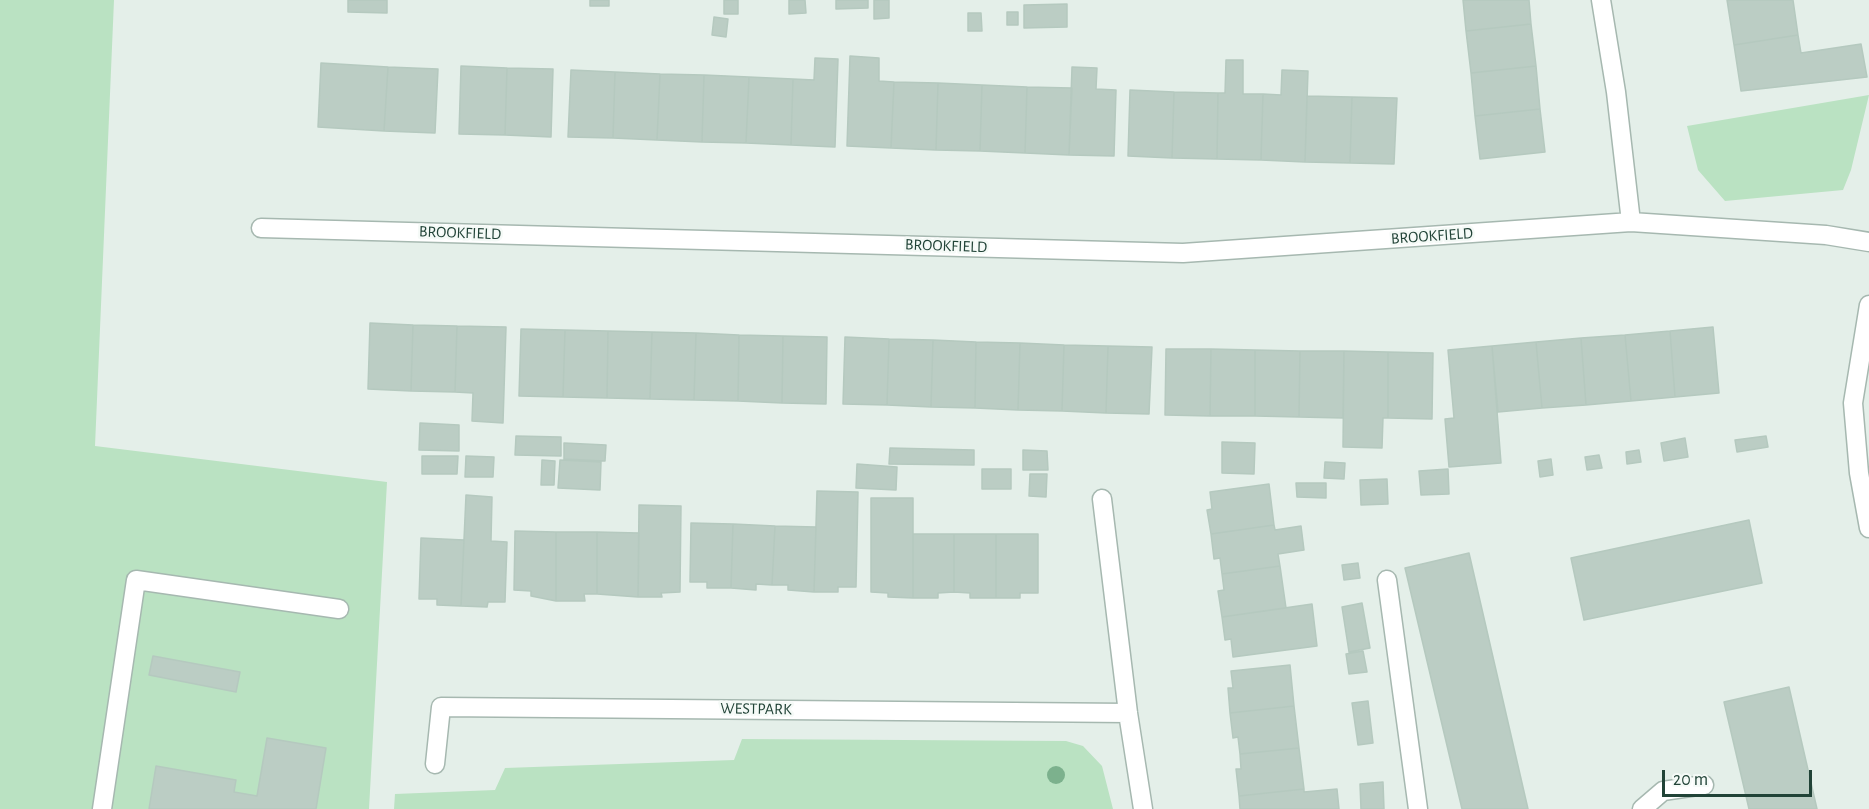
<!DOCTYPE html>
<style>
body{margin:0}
#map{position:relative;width:1869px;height:809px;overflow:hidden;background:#e4efe9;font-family:"Alegreya Sans",sans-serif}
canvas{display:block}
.scale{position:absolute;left:1662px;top:770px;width:150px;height:27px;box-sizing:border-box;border:3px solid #214337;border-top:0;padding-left:8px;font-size:18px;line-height:21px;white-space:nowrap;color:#214337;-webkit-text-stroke:4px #f5faf7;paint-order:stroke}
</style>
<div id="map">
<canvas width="1869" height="809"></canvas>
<div class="scale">20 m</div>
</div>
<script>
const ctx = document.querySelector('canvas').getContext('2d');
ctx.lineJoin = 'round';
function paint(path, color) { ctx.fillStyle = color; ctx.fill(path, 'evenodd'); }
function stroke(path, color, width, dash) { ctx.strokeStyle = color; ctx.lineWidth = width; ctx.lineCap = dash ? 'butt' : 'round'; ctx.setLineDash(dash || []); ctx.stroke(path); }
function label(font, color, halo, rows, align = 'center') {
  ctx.font = font + ' "Alegreya Sans",sans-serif'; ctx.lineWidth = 5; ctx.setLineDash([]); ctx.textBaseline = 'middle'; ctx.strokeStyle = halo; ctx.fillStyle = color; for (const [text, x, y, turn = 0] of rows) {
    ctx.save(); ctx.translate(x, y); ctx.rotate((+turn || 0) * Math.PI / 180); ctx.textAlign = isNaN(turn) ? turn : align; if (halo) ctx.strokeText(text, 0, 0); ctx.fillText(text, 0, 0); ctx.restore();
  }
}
paint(new Path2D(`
 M 0,0 L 114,0 L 95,446 L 387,482 L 369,809 L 0,809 Z
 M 1869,95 L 1851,170 L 1843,190 L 1725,201 L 1698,170 L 1687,126 Z
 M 742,739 L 1066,741 L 1083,746 L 1102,766 L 1113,809 L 394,809 L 395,794 L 495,790 L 505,768 L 734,760 Z`), '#bae2c2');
const building = new Path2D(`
 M 348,0 L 387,0 L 387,13 L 348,12 Z
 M 590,0 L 609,0 L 609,6 L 590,6 Z
 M 724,0 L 738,0 L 738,14 L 724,14 Z
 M 789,0 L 805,0 L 806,13 L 789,14 Z
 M 836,0 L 868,0 L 868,8 L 836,9 Z
 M 874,0 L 889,0 L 889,18 L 874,19 Z
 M 1463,0 L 1529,0 L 1531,24 L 1466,31 Z
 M 1727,0 L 1793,0 L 1798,35 L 1734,45 Z
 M 1067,4 L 1067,27 L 1024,28 L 1024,5 Z
 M 1007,12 L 1018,12 L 1018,25 L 1007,25 Z
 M 968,13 L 981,13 L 982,31 L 968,31 Z
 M 714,17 L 728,19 L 726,37 L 712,35 Z
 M 1531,24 L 1536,66 L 1471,73 L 1466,31 Z
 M 1798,35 L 1801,53 L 1861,44 L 1867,77 L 1741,91 L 1734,45 Z
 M 850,56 L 879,58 L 879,81 L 894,82 L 891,148 L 847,146 Z
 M 815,58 L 838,59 L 835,147 L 791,145 L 793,79 L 814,80 Z
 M 1226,60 L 1243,60 L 1243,94 L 1263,94 L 1261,160 L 1217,159 L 1218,93 L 1225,93 Z
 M 321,63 L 388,67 L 384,131 L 318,127 Z
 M 461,66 L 507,68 L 505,135 L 459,134 Z
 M 1536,66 L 1540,109 L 1475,116 L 1471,73 Z
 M 388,67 L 438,69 L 435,133 L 384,131 Z
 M 1072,67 L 1097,68 L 1096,89 L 1116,90 L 1114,156 L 1069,155 Z
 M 507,68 L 553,69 L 551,137 L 505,135 Z
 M 571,70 L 615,72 L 613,138 L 568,137 Z
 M 1282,70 L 1308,71 L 1305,162 L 1261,160 L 1263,94 L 1281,95 Z
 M 615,72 L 660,74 L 657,140 L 613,138 Z
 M 660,74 L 704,75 L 702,142 L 657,140 Z
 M 704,75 L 749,77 L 746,143 L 702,142 Z
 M 749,77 L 793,79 L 791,145 L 746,143 Z
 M 894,82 L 938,83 L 936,150 L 891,148 Z
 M 938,83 L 982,85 L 980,151 L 936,150 Z
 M 982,85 L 1027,87 L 1025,153 L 980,151 Z
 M 1027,87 L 1072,88 L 1069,155 L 1025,153 Z
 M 1130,90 L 1174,92 L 1172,158 L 1128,156 Z
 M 1174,92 L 1218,93 L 1217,159 L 1172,158 Z
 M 1307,96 L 1352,97 L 1350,163 L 1305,162 Z
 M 1352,97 L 1397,98 L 1394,164 L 1350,163 Z
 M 1540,109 L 1545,152 L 1480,159 L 1475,116 Z
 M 370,323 L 413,325 L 411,391 L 368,389 Z
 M 413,325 L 457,326 L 455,392 L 411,391 Z
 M 457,326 L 506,327 L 503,423 L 472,421 L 473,393 L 455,392 Z
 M 1713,327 L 1719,393 L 1675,397 L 1670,331 Z
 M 521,329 L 565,330 L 563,397 L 519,396 Z
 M 565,330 L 608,331 L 607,398 L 563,397 Z
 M 608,331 L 652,332 L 650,399 L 607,398 Z
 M 1670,331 L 1675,397 L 1631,401 L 1625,335 Z
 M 652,332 L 696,333 L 694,400 L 650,399 Z
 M 696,333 L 739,335 L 738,401 L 694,400 Z
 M 739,335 L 783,336 L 782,403 L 738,401 Z
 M 1625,335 L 1631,401 L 1586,405 L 1581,338 Z
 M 783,336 L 827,337 L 826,404 L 782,403 Z
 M 845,337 L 889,339 L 887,405 L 843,404 Z
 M 1581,338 L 1586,405 L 1542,408 L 1536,342 Z
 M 889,339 L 933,340 L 931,407 L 887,405 Z
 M 933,340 L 976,342 L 975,408 L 931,407 Z
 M 976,342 L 1020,343 L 1018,410 L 975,408 Z
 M 1536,342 L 1542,408 L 1498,412 L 1492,346 Z
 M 1020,343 L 1064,345 L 1062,411 L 1018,410 Z
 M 1064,345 L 1108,346 L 1106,413 L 1062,411 Z
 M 1108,346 L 1152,347 L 1149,414 L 1106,413 Z
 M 1492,346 L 1501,463 L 1449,467 L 1445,419 L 1454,418 L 1448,350 Z
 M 1166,349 L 1211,349 L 1210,416 L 1165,415 Z
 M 1211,349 L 1255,350 L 1255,416 L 1210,416 Z
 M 1255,350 L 1300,351 L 1299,417 L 1255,416 Z
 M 1300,351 L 1344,351 L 1343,418 L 1299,417 Z
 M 1344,351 L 1388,352 L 1388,418 L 1383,418 L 1382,448 L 1343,447 Z
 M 1388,352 L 1433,353 L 1432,419 L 1388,418 Z
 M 420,423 L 459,425 L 459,451 L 419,450 Z
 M 516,436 L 561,437 L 561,456 L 515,455 Z
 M 1766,436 L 1768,447 L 1737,452 L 1735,440 Z
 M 1685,438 L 1688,457 L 1664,461 L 1661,443 Z
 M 1222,442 L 1255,443 L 1254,474 L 1222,473 Z
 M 564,443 L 606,445 L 605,461 L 564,459 Z
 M 890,448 L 974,450 L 974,465 L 889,464 Z
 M 1023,450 L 1047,451 L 1048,470 L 1023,470 Z
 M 1639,450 L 1641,462 L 1627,464 L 1626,452 Z
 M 1599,455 L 1602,468 L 1587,470 L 1585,457 Z
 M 422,456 L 458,456 L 457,474 L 422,474 Z
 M 466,456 L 494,457 L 493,477 L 465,477 Z
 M 1551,459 L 1553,475 L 1540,477 L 1538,461 Z
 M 542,460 L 555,461 L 554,485 L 541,485 Z
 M 560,460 L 601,462 L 600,490 L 558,488 Z
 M 1325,462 L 1345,463 L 1344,479 L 1324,478 Z
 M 857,464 L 897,467 L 896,490 L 856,488 Z
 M 982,469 L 1011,469 L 1011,489 L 982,489 Z
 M 1448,469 L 1449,494 L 1421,495 L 1419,471 Z
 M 1030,474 L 1047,474 L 1046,497 L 1029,496 Z
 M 1387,479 L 1388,504 L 1361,505 L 1360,480 Z
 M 1296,483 L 1326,483 L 1326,498 L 1297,497 Z
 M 1269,484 L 1274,525 L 1211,534 L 1207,510 L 1212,509 L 1210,492 Z
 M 817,491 L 858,492 L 856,587 L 838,587 L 838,592 L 814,592 Z
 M 466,495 L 492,497 L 491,541 L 507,542 L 505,602 L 488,602 L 487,607 L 461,606 Z
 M 871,498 L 913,498 L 913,598 L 888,597 L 888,593 L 871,592 Z
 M 639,505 L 681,506 L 680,592 L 661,593 L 662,597 L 638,597 Z
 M 1749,520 L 1762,583 L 1584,620 L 1571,558 Z
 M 691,523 L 733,524 L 731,588 L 707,588 L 707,582 L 690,582 Z
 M 733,524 L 775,526 L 772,585 L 756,584 L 756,590 L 731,588 Z
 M 1274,525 L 1275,530 L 1301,526 L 1304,550 L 1278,554 L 1280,566 L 1222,574 L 1220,558 L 1214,559 L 1211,534 Z
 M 775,526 L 816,527 L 814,592 L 788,590 L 788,585 L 772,585 Z
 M 515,531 L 556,532 L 556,601 L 531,596 L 531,591 L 514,590 Z
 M 556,532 L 597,532 L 597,594 L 584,594 L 585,601 L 556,601 Z
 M 597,532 L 639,533 L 638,597 L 597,594 Z
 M 913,534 L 954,534 L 954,592 L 938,593 L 938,598 L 913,598 Z
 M 954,534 L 996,534 L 996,598 L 970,598 L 970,593 L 954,592 Z
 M 996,534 L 1038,534 L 1038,593 L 1020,593 L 1020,598 L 996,598 Z
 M 421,538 L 464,540 L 461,606 L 437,605 L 437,599 L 419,599 Z
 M 1469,553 L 1528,809 L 1462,809 L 1405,568 Z
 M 1358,563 L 1360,578 L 1344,580 L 1342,565 Z
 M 1280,566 L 1286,608 L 1222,617 L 1218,591 L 1224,590 L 1222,574 Z
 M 1362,603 L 1370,648 L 1349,652 L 1342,607 Z
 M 1312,604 L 1317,646 L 1233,657 L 1231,639 L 1225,640 L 1222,617 Z
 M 1363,651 L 1367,672 L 1349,674 L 1346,654 Z
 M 153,656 L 240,672 L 236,692 L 149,675 Z
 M 1290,665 L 1294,706 L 1230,713 L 1228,688 L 1233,688 L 1231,671 Z
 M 1789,687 L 1817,809 L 1749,809 L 1724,702 Z
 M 1368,701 L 1373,743 L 1358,745 L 1352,703 Z
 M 1294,706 L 1299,748 L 1240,754 L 1238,737 L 1233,738 L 1230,713 Z
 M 267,738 L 326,748 L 316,809 L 149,809 L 156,766 L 236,780 L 234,792 L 257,796 Z
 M 1299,748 L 1304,789 L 1239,796 L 1236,769 L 1241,769 L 1240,754 Z
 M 1383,782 L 1384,809 L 1361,809 L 1360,784 Z
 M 1304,789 L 1304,792 L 1337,789 L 1339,809 L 1240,809 L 1239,796 Z`);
paint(building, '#bbcdc4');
stroke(building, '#b5c9bf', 1.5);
const lane = new Path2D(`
 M 1387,580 L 1418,809
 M 102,809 L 136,580 L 339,609`);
const street = new Path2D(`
 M 1601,0 L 1616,92 L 1631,222
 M 261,228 L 1183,253 L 1631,222 L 1826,235 L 1869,242
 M 1869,305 L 1853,403 L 1859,473 L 1869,528
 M 1102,499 L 1128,713 L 1143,809
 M 435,764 L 441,707 L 1128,713
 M 1642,809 L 1663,791 L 1704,785`);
stroke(lane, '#a6b8b0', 21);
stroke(street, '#a6b8b0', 21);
stroke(lane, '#fff', 18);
stroke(street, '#fff', 18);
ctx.fillStyle = '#7cb18d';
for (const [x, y] of [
 [1056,775]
]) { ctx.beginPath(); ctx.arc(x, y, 9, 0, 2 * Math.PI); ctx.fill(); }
label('16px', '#214337', '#f5faf7', [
 ["BROOKFIELD",460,233,2],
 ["BROOKFIELD",1432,236,-4],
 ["BROOKFIELD",946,246,2],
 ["WESTPARK",756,709,1]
]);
</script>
